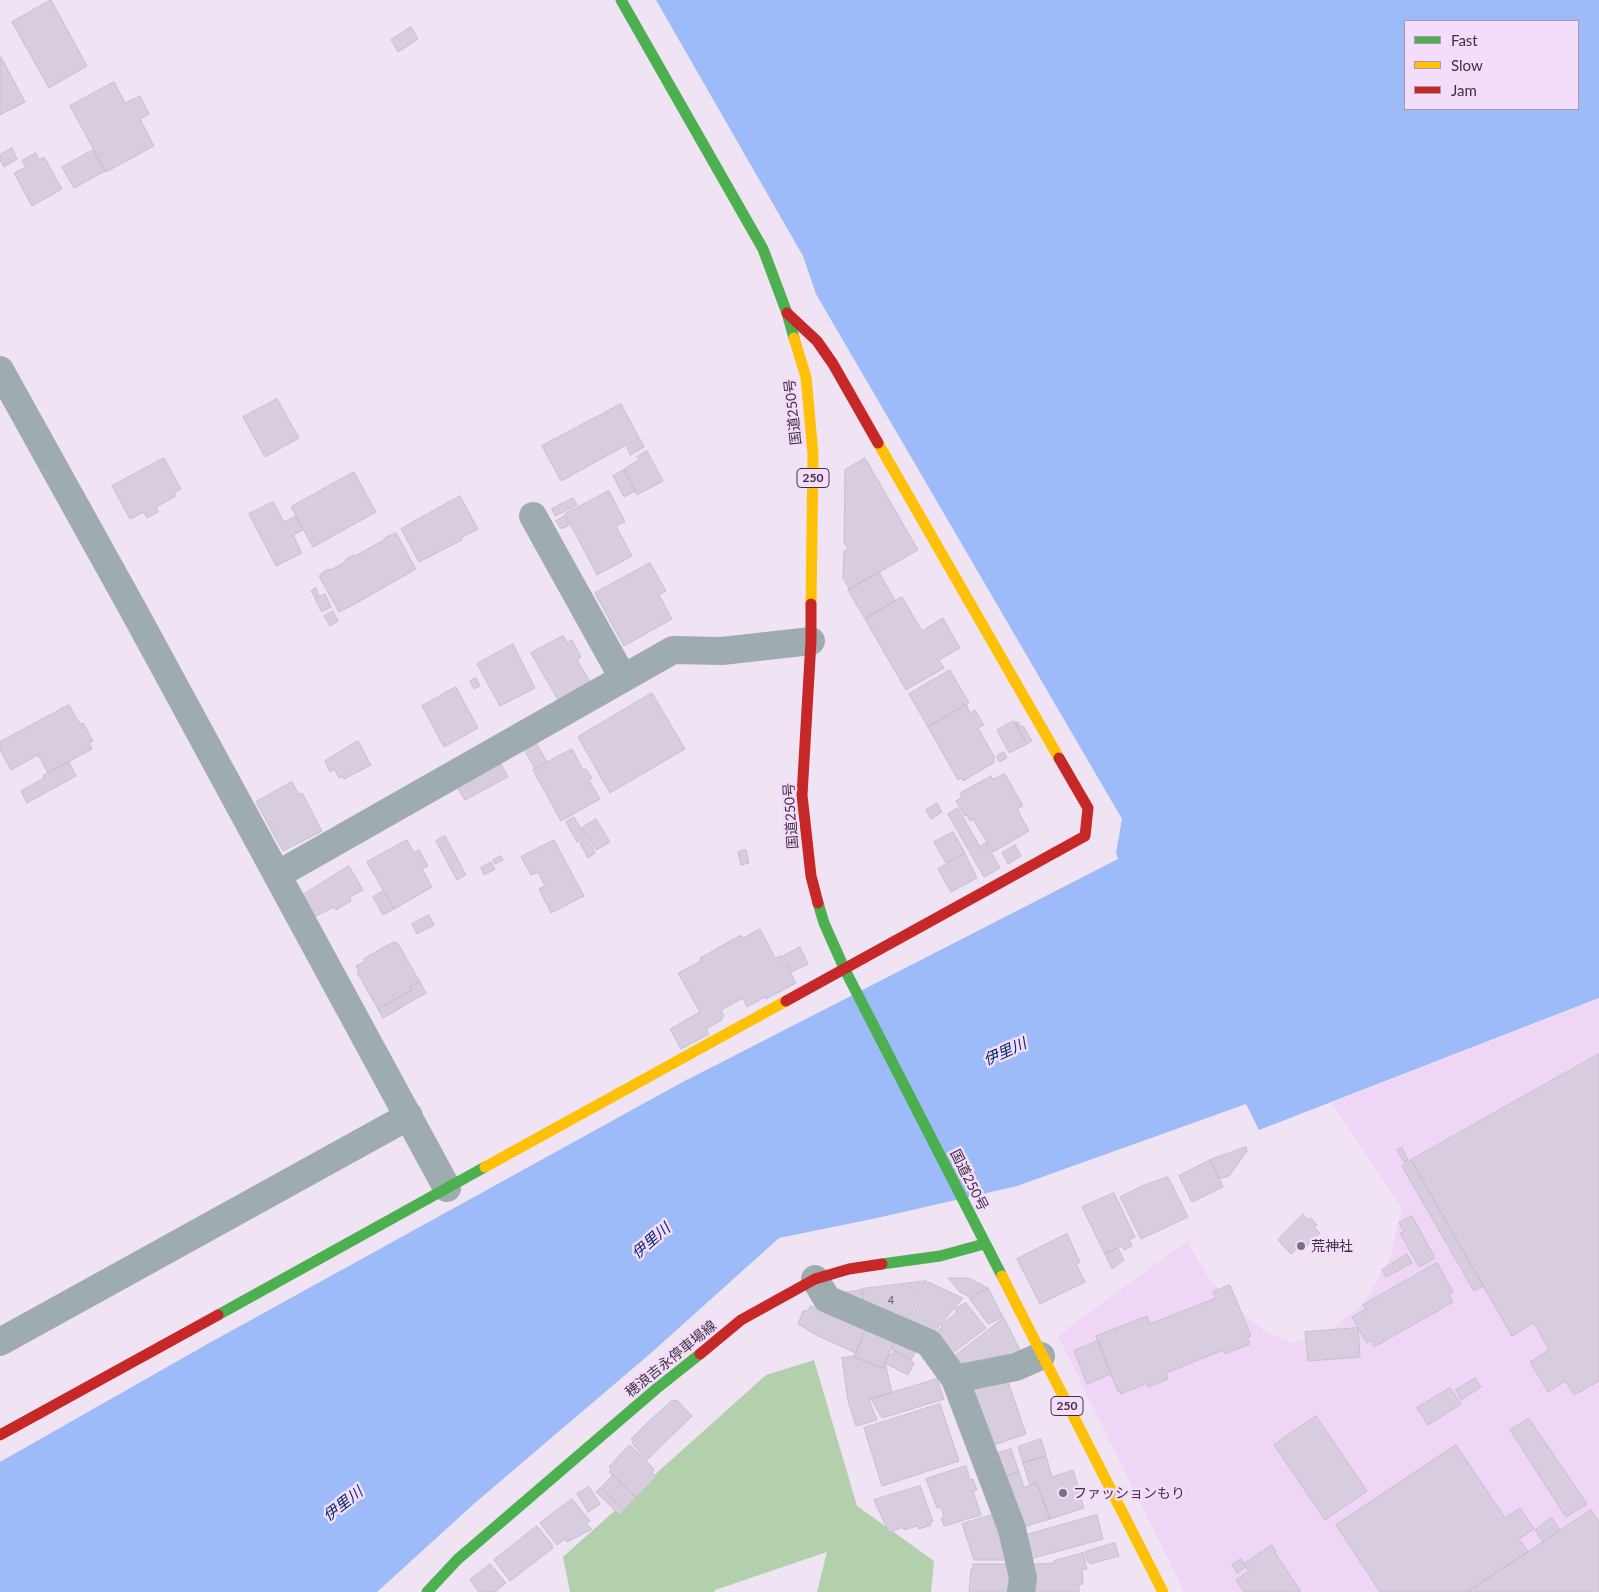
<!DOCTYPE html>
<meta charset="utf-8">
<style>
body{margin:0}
#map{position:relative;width:1599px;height:1592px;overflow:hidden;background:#f0e3f4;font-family:Lato,sans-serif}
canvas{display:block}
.legend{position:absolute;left:1404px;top:20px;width:175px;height:90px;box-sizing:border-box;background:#f4dcfb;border:1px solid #ac97b1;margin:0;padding:6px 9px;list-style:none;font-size:15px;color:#3f3043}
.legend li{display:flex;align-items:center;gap:10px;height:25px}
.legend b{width:25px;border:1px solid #ac97b1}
</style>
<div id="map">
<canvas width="1599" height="1592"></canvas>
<ul class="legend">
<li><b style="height:6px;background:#4caf50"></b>Fast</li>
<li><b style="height:6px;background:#ffc107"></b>Slow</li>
<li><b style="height:6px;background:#c62828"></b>Jam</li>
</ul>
</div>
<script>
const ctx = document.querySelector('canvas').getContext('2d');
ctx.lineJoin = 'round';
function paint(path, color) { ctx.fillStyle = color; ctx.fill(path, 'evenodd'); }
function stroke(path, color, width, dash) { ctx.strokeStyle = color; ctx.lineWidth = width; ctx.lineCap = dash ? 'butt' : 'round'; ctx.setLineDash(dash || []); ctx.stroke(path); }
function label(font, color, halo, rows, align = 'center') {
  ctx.font = font + ' Lato,"Noto Sans JP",sans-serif'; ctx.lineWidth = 5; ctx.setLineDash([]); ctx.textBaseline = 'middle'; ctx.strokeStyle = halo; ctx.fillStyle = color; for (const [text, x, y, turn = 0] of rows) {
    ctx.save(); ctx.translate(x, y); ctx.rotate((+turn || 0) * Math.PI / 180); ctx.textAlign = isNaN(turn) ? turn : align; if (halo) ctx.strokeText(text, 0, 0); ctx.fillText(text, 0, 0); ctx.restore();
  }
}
paint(new Path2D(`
 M 1599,999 L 1599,1592 L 1184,1592 L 1058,1336 L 1187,1241 L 1209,1279 L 1243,1314 L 1269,1334 L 1294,1343 L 1331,1330 L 1365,1302 L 1390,1258 L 1402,1209 L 1332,1103 Z`), '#efd6f6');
paint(new Path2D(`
 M 814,1360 L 857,1506 L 934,1561 L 931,1592 L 817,1592 L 827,1552 L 715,1590 L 714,1592 L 570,1592 L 563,1557 L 766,1375 Z`), '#b3d0ac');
paint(new Path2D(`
 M 656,0 L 1599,0 L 1599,998 L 1259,1130 L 1246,1104 L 1017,1186 L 877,1218 L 779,1238 L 651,1353 L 476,1502 L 377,1592 L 0,1592 L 0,1462 L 211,1342 L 679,1084 L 1118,859 L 1116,853 L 1122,819 L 816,294 L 803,256 ZM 1405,21 L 1578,21 L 1578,109 L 1405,109 Z`), '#9cbbf8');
const building = new Path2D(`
 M 51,0 L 87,66 L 49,88 L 12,22 Z
 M 411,27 L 418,39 L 398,52 L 391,40 Z
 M 1,57 L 25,102 L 0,115 L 0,58 Z
 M 114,82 L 125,103 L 140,96 L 149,114 L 140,119 L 154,146 L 106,172 L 70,106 Z
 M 12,148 L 17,159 L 4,167 L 0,160 L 0,155 Z
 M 93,150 L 105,171 L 74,188 L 62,167 Z
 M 36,153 L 39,160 L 44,157 L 62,189 L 32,206 L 14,173 L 26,167 L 22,161 Z
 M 277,399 L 299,438 L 265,457 L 243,417 Z
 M 621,404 L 639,438 L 561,481 L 542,446 Z
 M 640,439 L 644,447 L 630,455 L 627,447 Z
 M 647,451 L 663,481 L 637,495 L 624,469 L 639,460 L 637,457 Z
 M 164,458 L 181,489 L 174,493 L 176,496 L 156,507 L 158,512 L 147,518 L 144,512 L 130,519 L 112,486 Z
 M 865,458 L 918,550 L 848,590 L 849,588 L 843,578 L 844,551 L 848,549 L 844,542 L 845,470 Z
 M 624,470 L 635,491 L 624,497 L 613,476 Z
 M 354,472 L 376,512 L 313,547 L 291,507 Z
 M 609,491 L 625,522 L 616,526 L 632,556 L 597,575 L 565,514 Z
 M 460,496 L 478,529 L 461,538 L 462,540 L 419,562 L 401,529 Z
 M 573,498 L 577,505 L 555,516 L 552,509 Z
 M 273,502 L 284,522 L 296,516 L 303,530 L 293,535 L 302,553 L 276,566 L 249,514 Z
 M 565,516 L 569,525 L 561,529 L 556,521 Z
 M 396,533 L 416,569 L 353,605 L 339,612 L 319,576 L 322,573 L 328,569 L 331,570 L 346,561 L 346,559 L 353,555 L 355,556 L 384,540 L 385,538 Z
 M 650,563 L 666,591 L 659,595 L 672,619 L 624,646 L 595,593 Z
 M 879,572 L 895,601 L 865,619 L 848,590 Z
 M 316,588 L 319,596 L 315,598 L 311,591 Z
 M 325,594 L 331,607 L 322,612 L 315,599 Z
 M 902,597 L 922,631 L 943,618 L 960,648 L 939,660 L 944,668 L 906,690 L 865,619 Z
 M 333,611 L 338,621 L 330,626 L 324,616 Z
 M 563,636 L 567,643 L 572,640 L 581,657 L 577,660 L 590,682 L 558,700 L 531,653 Z
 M 513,644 L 535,688 L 500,706 L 477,664 Z
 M 950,670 L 969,703 L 928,727 L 909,694 Z
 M 476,678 L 480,686 L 474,689 L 470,681 Z
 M 456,687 L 478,728 L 444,747 L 422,706 Z
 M 652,693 L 685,749 L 610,793 L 578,737 Z
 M 69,705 L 80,724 L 83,723 L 93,741 L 89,743 L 92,749 L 48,773 L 38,755 L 11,770 L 0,750 L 0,742 Z
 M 966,705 L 970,713 L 975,710 L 984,725 L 978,728 L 995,758 L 993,760 L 995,762 L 963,781 L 961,778 L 958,780 L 928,727 Z
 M 1014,721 L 1027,744 L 1009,753 L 997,730 Z
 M 1018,722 L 1021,727 L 1023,726 L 1032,741 L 1027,744 L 1015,723 Z
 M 358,741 L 371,765 L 344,779 L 343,776 L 339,778 L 335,769 L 330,772 L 325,761 Z
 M 536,743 L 547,762 L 535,769 L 524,749 Z
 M 572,749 L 583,770 L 586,769 L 592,778 L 589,780 L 600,799 L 561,821 L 533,770 Z
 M 1004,752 L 1007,758 L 999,762 L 997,756 Z
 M 69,762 L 76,776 L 27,803 L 21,791 L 44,778 L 43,776 Z
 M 501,764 L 508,777 L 465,800 L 457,787 Z
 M 1005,774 L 1023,806 L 1017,809 L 1029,831 L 993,852 L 973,819 L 970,821 L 967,815 L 965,816 L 956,801 L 962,797 L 960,793 L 991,776 L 993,779 Z
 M 292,782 L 299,795 L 302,793 L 322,831 L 283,851 L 256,802 Z
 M 937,803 L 942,812 L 931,819 L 926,810 Z
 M 958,808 L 979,845 L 969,851 L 948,814 Z
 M 574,817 L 586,837 L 577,842 L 566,822 Z
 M 596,819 L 610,842 L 596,850 L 582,828 Z
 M 953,832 L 965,853 L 946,863 L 934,842 Z
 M 445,836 L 466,875 L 457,880 L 436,841 Z
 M 587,839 L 595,853 L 588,858 L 580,843 Z
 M 407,840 L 414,853 L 419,850 L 428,866 L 422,869 L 432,887 L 394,909 L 367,862 Z
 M 554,840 L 584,896 L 551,913 L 539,889 L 545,886 L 538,872 L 531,875 L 521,857 Z
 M 986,843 L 1000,868 L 984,877 L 970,853 Z
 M 1015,845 L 1021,856 L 1008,864 L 1002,853 Z
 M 746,850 L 749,863 L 741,865 L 738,852 Z
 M 965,854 L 977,878 L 951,892 L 938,869 Z
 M 501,856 L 503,860 L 495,864 L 493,860 Z
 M 491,862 L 495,869 L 484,875 L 481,868 Z
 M 349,866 L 363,890 L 350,897 L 351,901 L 336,910 L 334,907 L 314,917 L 301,896 Z
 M 384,891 L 394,909 L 383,915 L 373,897 Z
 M 429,915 L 434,925 L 417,934 L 412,924 Z
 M 760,929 L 775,958 L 781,956 L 796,983 L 766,999 L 765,997 L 747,1007 L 743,998 L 721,1010 L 724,1016 L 721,1018 L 722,1020 L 706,1029 L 709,1034 L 681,1049 L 670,1029 L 700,1012 L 678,973 L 701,961 L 700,958 L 741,935 L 743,938 Z
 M 394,942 L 395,944 L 397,942 L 420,982 L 410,987 L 412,990 L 378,1009 L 357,972 L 359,972 L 356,966 L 365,961 L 364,959 Z
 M 800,947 L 808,964 L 791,972 L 783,956 Z
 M 420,982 L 426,993 L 383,1018 L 378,1009 L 412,990 L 410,987 Z
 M 1599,1054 L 1599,1381 L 1574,1395 L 1566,1381 L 1548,1392 L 1530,1362 L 1549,1350 L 1534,1323 L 1512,1336 L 1411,1160 Z
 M 1246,1147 L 1247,1151 L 1229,1176 L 1219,1179 L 1210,1160 Z
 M 1402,1148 L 1408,1160 L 1404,1162 L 1397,1150 Z
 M 1210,1160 L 1223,1187 L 1192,1202 L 1179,1176 Z
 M 1411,1160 L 1483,1286 L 1474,1291 L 1402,1166 Z
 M 1168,1177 L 1188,1217 L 1141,1239 L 1120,1197 L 1142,1186 Z
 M 1114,1193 L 1135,1237 L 1129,1240 L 1132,1246 L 1124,1250 L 1122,1246 L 1105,1254 L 1082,1207 Z
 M 1303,1214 L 1308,1220 L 1311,1218 L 1317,1225 L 1314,1227 L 1320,1233 L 1305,1248 L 1302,1244 L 1291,1254 L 1278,1240 Z
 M 1412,1216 L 1435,1258 L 1419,1267 L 1400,1233 L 1404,1232 L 1399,1223 Z
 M 1067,1234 L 1080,1262 L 1076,1264 L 1085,1282 L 1040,1304 L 1017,1259 Z
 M 1118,1248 L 1124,1260 L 1112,1269 L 1105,1254 Z
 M 1407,1254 L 1412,1263 L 1386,1277 L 1382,1270 Z
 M 1437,1263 L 1453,1292 L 1449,1294 L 1453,1302 L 1374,1347 L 1371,1340 L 1367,1343 L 1352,1317 L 1366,1309 L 1363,1305 Z
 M 949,1278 L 968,1278 L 988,1288 L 971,1298 L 960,1292 Z
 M 926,1281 L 906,1326 L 865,1310 L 862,1289 Z
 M 928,1282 L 963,1298 L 931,1335 L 910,1323 Z
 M 1230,1285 L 1251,1336 L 1242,1340 L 1243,1342 L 1248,1339 L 1250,1344 L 1225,1354 L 1223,1350 L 1166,1373 L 1168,1379 L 1148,1387 L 1147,1383 L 1121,1394 L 1120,1391 L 1118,1392 L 1096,1336 L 1147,1316 L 1150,1324 L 1216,1298 L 1213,1292 Z
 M 988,1288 L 1003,1317 L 988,1324 L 970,1299 Z
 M 861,1290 L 865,1310 L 843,1293 Z
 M 966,1303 L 986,1328 L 950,1355 L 933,1334 L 942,1327 L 941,1325 L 957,1312 L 955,1309 Z
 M 811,1306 L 866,1328 L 856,1353 L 818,1336 L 798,1324 L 803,1311 L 807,1311 Z
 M 1004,1318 L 1020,1350 L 1002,1361 L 959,1366 L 951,1359 Z
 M 868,1325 L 897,1338 L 882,1368 L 854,1357 Z
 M 1358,1328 L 1360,1357 L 1308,1361 L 1305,1332 Z
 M 898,1339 L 917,1349 L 911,1360 L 892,1349 Z
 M 1098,1341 L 1111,1374 L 1087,1384 L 1074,1351 Z
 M 894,1351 L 914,1363 L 908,1375 L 885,1363 L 890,1354 L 892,1355 Z
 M 855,1356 L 854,1357 L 882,1368 L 885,1362 L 892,1393 L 869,1400 L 877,1420 L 856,1426 L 848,1401 L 842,1358 Z
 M 1475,1378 L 1481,1387 L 1461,1400 L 1456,1390 Z
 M 937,1379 L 944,1399 L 882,1418 L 871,1399 Z
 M 1008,1382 L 1026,1434 L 982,1449 L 965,1392 Z
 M 1450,1388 L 1461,1404 L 1428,1425 L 1417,1408 Z
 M 673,1400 L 678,1401 L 692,1416 L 647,1460 L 632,1443 L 634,1441 L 631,1439 L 649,1421 Z
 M 940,1404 L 959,1461 L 882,1486 L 864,1428 Z
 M 1316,1416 L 1367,1491 L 1325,1520 L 1274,1445 Z
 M 1529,1419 L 1587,1504 L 1566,1517 L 1510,1430 Z
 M 1041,1439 L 1046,1456 L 1023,1463 L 1018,1447 Z
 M 630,1445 L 654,1469 L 652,1473 L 656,1477 L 636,1497 L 609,1472 L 611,1470 L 609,1467 Z
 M 1456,1445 L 1505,1518 L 1520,1508 L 1534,1529 L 1519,1539 L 1528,1552 L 1467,1592 L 1380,1592 L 1336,1525 Z
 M 1011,1449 L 1019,1472 L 997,1479 L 989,1456 Z
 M 1046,1456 L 1052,1477 L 1073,1470 L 1084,1508 L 1050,1519 L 1037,1483 L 1030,1485 L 1023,1463 Z
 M 966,1466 L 970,1480 L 973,1479 L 977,1490 L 973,1491 L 981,1515 L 944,1526 L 941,1518 L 944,1517 L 941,1507 L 937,1508 L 926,1479 Z
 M 1019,1472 L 1024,1487 L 1037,1483 L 1050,1519 L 1010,1531 L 997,1479 Z
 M 613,1475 L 636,1497 L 624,1510 L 601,1488 Z
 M 920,1486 L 933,1521 L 930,1522 L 931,1525 L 919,1529 L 917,1526 L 904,1530 L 903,1527 L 889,1533 L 874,1500 Z
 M 589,1487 L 600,1504 L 588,1512 L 577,1494 Z
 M 601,1488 L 624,1510 L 620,1515 L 596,1492 Z
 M 572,1499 L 590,1521 L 586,1523 L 592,1529 L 567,1542 L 565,1539 L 557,1545 L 540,1523 Z
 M 1591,1510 L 1599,1522 L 1599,1592 L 1467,1592 Z
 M 992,1515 L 1007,1560 L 974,1560 L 962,1524 Z
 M 1097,1515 L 1103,1539 L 1019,1562 L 1012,1539 Z
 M 1552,1518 L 1560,1530 L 1543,1542 L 1535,1530 Z
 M 537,1526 L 553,1546 L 551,1546 L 553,1548 L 510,1581 L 494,1560 Z
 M 1115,1543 L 1119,1556 L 1090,1564 L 1089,1561 L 1087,1561 L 1085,1552 Z
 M 1272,1545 L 1276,1552 L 1275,1553 L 1301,1592 L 1244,1592 L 1236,1580 L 1249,1571 L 1244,1564 Z
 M 1083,1553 L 1087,1569 L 1082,1569 L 1083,1584 L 1079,1585 L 1079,1592 L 1022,1592 L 1022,1565 L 1054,1563 L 1054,1561 Z
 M 1241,1559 L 1246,1567 L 1237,1573 L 1232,1565 Z
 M 490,1564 L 506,1583 L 495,1592 L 479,1592 L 470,1580 Z
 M 973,1564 L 1008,1564 L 1011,1592 L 969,1592 L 971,1569 L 973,1569 Z`);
paint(building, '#d7cddf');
stroke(building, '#c7bed0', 1);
stroke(new Path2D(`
 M 0,370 L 136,615 L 447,1188
 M 533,516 L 623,678
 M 277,875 L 673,650 L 722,651 L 811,641
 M 815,1279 L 827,1299 L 929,1343 L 955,1379 L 1012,1529 L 1023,1578 L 1021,1592
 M 0,1342 L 409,1116
 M 955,1379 L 1016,1367 L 1041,1356`), '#9eacaf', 28);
stroke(new Path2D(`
 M 621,0 L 763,249 L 787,313 L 794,338
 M 818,903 L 824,923 L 844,968 L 1002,1276
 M 882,1264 L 940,1256 L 984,1244
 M 218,1315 L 485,1167
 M 427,1592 L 458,1559 L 656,1389 L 700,1354`), '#4caf50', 11);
stroke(new Path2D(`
 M 794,338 L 806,377 L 813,454 L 811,604
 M 878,443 L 1059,758
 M 485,1167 L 786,1001
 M 1002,1276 L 1163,1592`), '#ffc107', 11);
stroke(new Path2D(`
 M 787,313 L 817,341 L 833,364 L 878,443
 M 811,604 L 811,641 L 802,795 L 811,876 L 818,903
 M 786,1001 L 1085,836 L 1088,808 L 1059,758
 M 700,1354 L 741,1320 L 815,1279 L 849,1269 L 882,1264
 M 0,1435 L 218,1315`), '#c62828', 11);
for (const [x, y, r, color] of [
 [1301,1246,5,"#7d6f81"],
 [1063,1493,5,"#7d6f81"]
]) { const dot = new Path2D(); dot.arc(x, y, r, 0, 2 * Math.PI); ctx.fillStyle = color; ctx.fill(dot); stroke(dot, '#f4dcfb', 2); }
label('11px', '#685b6e', null, [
 ["4",891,1300]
]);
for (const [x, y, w] of [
 [813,478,32],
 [1067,1406,32]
]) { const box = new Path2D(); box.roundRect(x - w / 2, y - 9.5, w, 19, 4); ctx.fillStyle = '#f4dcfb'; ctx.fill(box); stroke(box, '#3f3043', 1); }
label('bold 12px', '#3f3043', null, [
 ["250",813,478],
 ["250",1067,1406]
]);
label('14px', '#3f3043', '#f4dcfb', [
 ["国道250号",793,412,-96],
 ["国道250号",791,816,-94],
 ["国道250号",969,1180,63],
 ["穂浪吉永停車場線",671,1359,-39]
]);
label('14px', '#3f3043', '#f4dcfb', [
 ["荒神社",1311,1246],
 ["ファッションもり",1073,1493]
], 'left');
label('italic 15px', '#002a6e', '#f4dcfb', [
 ["伊里川",1005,1052,-24],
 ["伊里川",651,1241,-41],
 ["伊里川",343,1504,-38]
]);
</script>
